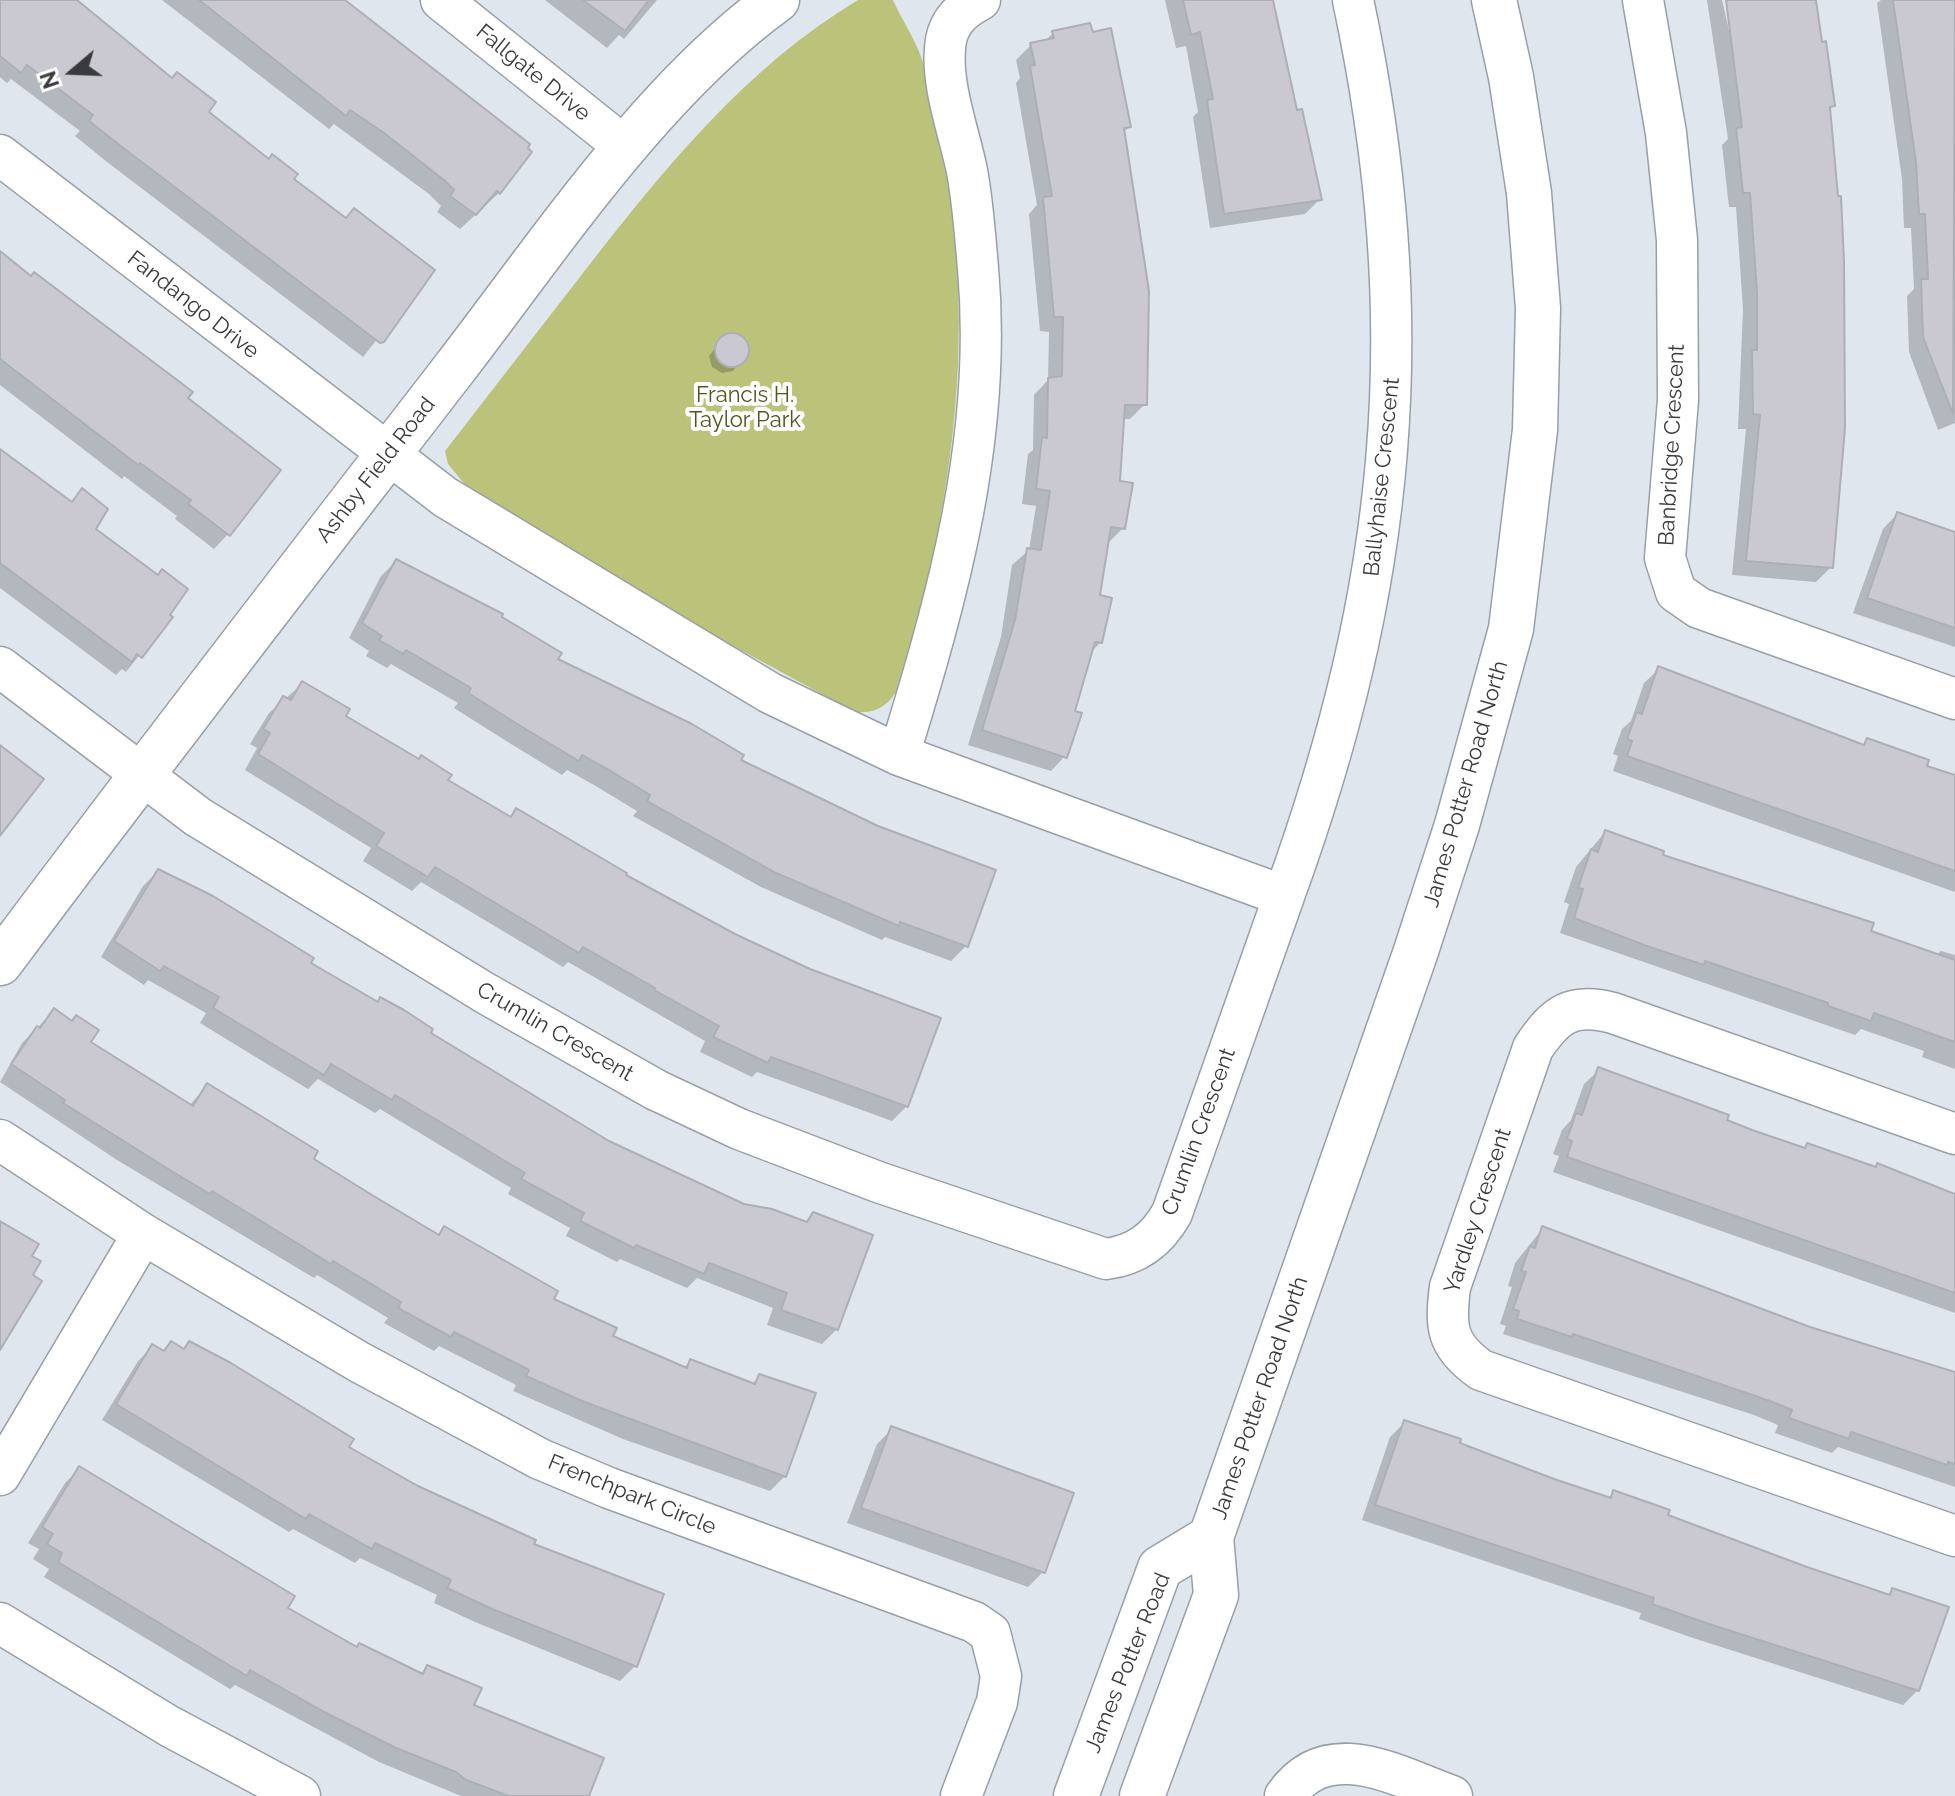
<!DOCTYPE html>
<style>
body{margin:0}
#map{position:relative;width:1955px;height:1796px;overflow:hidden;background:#e0e6ee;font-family:Raleway,sans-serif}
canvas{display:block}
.north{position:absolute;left:32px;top:32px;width:80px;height:80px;-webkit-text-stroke:6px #fff;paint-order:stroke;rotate:251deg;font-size:22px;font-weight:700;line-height:32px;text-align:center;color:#393b3e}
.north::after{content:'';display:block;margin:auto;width:28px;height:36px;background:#393b3e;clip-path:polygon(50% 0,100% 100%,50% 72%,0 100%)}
</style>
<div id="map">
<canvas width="1955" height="1796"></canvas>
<div class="north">N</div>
</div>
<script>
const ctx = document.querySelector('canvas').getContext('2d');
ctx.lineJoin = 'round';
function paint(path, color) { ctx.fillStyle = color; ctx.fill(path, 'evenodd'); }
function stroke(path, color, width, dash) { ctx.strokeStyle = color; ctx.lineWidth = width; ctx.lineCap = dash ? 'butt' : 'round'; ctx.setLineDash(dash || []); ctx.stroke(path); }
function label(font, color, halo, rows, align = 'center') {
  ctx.font = font + ' Raleway,sans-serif'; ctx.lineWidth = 8; ctx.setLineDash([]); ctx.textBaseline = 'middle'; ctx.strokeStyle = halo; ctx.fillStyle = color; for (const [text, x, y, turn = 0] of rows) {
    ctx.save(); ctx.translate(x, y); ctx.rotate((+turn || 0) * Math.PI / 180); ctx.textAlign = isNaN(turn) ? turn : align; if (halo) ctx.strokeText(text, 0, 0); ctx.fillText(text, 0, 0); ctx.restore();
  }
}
paint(new Path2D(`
 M 858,0 L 893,0 C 901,18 913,36 920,54 C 940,107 952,194 956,251 C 966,374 949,492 921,611 C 914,639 909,682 888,702 C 878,711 869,713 855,712 L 713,635 L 467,487 L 448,464 L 445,451 C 491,392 537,332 583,273 C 663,170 745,68 858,0 Z`), '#bbc37b');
paint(new Path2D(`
 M 0,0 L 76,0 L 291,179 L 345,220 L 432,270 L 363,357 L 107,162 L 75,136 L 80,131 L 11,79 L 7,83 L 0,77 Z
 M 162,0 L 342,0 L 499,193 L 460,229 L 437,212 L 441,206 L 429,194 L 334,124 L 329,129 Z
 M 545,0 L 657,0 L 624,39 L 619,35 L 607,48 Z
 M 1165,0 L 1271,0 L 1295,112 L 1320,199 L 1305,214 L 1210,228 L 1193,117 L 1198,112 L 1186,46 L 1176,48 Z
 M 1707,0 L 1722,0 L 1729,30 L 1733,29 L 1726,0 L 1813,0 L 1833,105 L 1828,110 L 1831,567 L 1816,582 L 1732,575 L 1746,429 L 1738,429 L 1743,309 L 1736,207 L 1729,207 L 1722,145 L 1728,139 Z
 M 1881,0 L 1955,0 L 1955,423 L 1938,430 L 1909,352 L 1907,296 L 1914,289 L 1911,228 L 1904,228 L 1902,179 L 1877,3 Z
 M 1053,33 L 1129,127 L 1123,133 L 1145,404 L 1130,419 L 1122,419 L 1118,483 L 1123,528 L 1108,543 L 1098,596 L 1101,642 L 1090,653 L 1073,712 L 1065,756 L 1051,771 L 968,745 L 1001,637 L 1012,565 L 1029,550 L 1036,506 L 1022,504 L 1028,454 L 1033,450 L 1034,395 L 1048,380 L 1049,332 L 1040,331 L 1029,214 L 1037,205 L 1016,83 L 1020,78 L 1016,60 L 1031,45 L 1044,42 Z
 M 0,254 L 186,398 L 228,534 L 214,549 L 175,519 L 177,516 L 124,476 L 122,479 L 0,385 Z
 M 735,335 L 744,341 L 747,352 L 733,371 L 722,373 L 712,367 L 709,356 L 723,338 Z
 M 0,448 L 70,503 L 82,491 L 93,529 L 157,577 L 170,617 L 126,672 L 122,669 L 116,675 L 0,588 Z
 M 1897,514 L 1955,536 L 1955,647 L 1853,613 L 1883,529 Z
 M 396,561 L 499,618 L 556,660 L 738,761 L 966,946 L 951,961 L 885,937 L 882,940 L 761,887 L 633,816 L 637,811 L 594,785 L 567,770 L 562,775 L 511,744 L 454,708 L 458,703 L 391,664 L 387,668 L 366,656 L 369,651 L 349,638 L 381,576 Z
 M 1659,669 L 1862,746 L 1867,741 L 1955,778 L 1955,892 L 1613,771 L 1618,756 L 1613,754 L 1622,729 L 1631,721 L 1644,683 Z
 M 302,684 L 343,717 L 446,781 L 509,819 L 517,811 L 623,876 L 907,1106 L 892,1121 L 757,1072 L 752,1077 L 700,1052 L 705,1041 L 568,962 L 563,967 L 421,882 L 412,891 L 363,861 L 371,848 L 245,770 L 257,748 L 250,744 L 269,713 Z
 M 1605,832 L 1868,932 L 1936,955 L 1941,951 L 1955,955 L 1955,1069 L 1922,1057 L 1924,1051 L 1861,1029 L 1855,1035 L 1560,933 L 1569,904 L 1564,902 L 1576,867 Z
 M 158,871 L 608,1143 L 744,1205 L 805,1223 L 814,1215 L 837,1329 L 822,1344 L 767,1325 L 773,1308 L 697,1278 L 687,1288 L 620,1259 L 617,1262 L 566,1236 L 570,1228 L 508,1194 L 511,1188 L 380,1109 L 375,1113 L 318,1079 L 308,1089 L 200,1023 L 206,1013 L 148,980 L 144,985 L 101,957 L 143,886 Z
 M 54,1011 L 89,1043 L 189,1106 L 207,1085 L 311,1160 L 437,1236 L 445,1228 L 610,1337 L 683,1368 L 690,1362 L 751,1385 L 759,1376 L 785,1476 L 770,1491 L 623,1439 L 513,1391 L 516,1385 L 439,1346 L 434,1351 L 384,1323 L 388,1318 L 363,1303 L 317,1275 L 314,1278 L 117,1160 L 0,1082 L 22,1043 Z
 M 1599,1070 L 1804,1149 L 1807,1145 L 1935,1185 L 1934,1189 L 1955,1197 L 1955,1313 L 1553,1172 L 1559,1156 L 1553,1154 L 1562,1130 L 1571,1120 L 1584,1084 Z
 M 1543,1228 L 1809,1329 L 1955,1374 L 1955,1487 L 1838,1447 L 1832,1453 L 1775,1433 L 1778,1425 L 1754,1415 L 1503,1334 L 1506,1326 L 1500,1324 L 1512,1287 L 1508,1286 L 1515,1263 Z
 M 171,1343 L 417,1488 L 531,1545 L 635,1666 L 620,1681 L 475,1622 L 434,1603 L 437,1595 L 360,1558 L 355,1563 L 293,1529 L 289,1532 L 102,1420 L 138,1361 L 153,1346 L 162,1352 Z
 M 1405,1422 L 1607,1499 L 1614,1492 L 1666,1516 L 1886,1596 L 1893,1590 L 1918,1690 L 1903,1705 L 1693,1638 L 1639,1619 L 1641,1613 L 1362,1520 L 1390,1437 Z
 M 892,1429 L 1043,1572 L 1028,1587 L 847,1523 L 877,1444 Z
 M 80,1468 L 285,1608 L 356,1649 L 419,1675 L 427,1667 L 587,1796 L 461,1796 L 379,1762 L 235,1685 L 230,1689 L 44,1577 L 49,1569 L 33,1559 L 39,1549 L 28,1543 L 65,1483 Z`), '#0003');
const building = new Path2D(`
 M 0,0 L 77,0 L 172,78 L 177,72 L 216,102 L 209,112 L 269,159 L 272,154 L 298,174 L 294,179 L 346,218 L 354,208 L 435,270 L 384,342 L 380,343 L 122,147 L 89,121 L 93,115 L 27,65 L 21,73 L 0,56 Z
 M 199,0 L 345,0 L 530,144 L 528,148 L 532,152 L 500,194 L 497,191 L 476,215 L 450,196 L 454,190 L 444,180 L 384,133 L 350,110 L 346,116 Z
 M 583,0 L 649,0 L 625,31 Z
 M 1183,0 L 1273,0 L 1297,110 L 1302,109 L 1322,200 L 1224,214 L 1207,100 L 1213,99 L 1200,32 L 1191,35 Z
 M 1726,0 L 1816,0 L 1822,42 L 1826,41 L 1835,106 L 1830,107 L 1838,196 L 1841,196 L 1844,261 L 1845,428 L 1833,568 L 1746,561 L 1760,415 L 1753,414 L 1752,350 L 1757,350 L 1757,293 L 1750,193 L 1743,193 L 1736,128 L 1742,127 Z
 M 1893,0 L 1955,0 L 1953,414 L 1923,337 L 1921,279 L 1928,279 L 1925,214 L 1919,214 L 1916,163 Z
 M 1090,23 L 1093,32 L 1111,28 L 1131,127 L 1124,128 L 1149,291 L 1147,405 L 1125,405 L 1120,481 L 1133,483 L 1125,529 L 1111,527 L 1100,595 L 1112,598 L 1102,643 L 1095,642 L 1075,711 L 1082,713 L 1067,758 L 982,730 L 1015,620 L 1027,548 L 1041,550 L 1050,491 L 1036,489 L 1042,437 L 1047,438 L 1048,378 L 1062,376 L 1063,317 L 1054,317 L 1043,197 L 1052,196 L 1030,66 L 1035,65 L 1030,43 L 1054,38 L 1052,31 Z
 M 0,251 L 31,276 L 34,272 L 193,392 L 188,398 L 281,470 L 230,536 L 188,504 L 191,500 L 140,463 L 138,465 L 0,359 Z
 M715 350a17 17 0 1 1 34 0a17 17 0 1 1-34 0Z
 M 0,449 L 72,502 L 82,488 L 108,509 L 96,529 L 158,575 L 162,569 L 188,589 L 170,615 L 173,617 L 142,658 L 137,654 L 132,662 L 0,563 Z
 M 1897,512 L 1955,532 L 1955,628 L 1867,598 Z
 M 396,559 L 503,614 L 502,617 L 562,653 L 558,659 L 692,724 L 744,755 L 741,760 L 878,826 L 996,870 L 968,947 L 900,922 L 899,926 L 776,873 L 647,801 L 650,795 L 609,770 L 582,755 L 579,761 L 527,730 L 468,693 L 471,688 L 406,650 L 403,654 L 379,640 L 382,636 L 362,623 Z
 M 1658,666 L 1864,745 L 1867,738 L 1929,760 L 1927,766 L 1955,775 L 1955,871 L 1627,756 L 1632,741 L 1627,739 L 1637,712 L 1642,714 Z
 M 302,681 L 350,709 L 346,716 L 419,759 L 421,755 L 452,775 L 448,780 L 511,817 L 516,808 L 627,873 L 626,875 L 735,934 L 810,969 L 941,1018 L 908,1107 L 771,1057 L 768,1063 L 713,1037 L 719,1026 L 654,990 L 655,988 L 583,947 L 579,953 L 435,867 L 428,877 L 376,846 L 384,833 L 258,754 L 270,733 L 263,729 L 283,696 L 291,700 Z
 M 0,745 L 44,779 L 0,836 Z
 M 1605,830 L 1664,851 L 1663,855 L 1874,923 L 1871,931 L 1955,960 L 1955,1042 L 1874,1013 L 1871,1021 L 1828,1006 L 1828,1003 L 1705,961 L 1704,965 L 1644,945 L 1574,918 L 1583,889 L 1578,888 L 1591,849 L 1598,852 Z
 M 158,869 L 213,896 L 314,958 L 311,963 L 378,1002 L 380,997 L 404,1010 L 433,1029 L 431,1033 L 609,1141 L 744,1204 L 772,1209 L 807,1222 L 813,1212 L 873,1235 L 838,1330 L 781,1310 L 787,1293 L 709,1263 L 704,1274 L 636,1245 L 634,1248 L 580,1221 L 584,1213 L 521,1179 L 525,1173 L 462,1135 L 395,1095 L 392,1100 L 331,1064 L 324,1075 L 213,1008 L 219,997 L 164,966 L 160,971 L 114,941 Z
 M 54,1008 L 72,1021 L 76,1015 L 99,1030 L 91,1042 L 193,1106 L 207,1083 L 318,1151 L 314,1159 L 372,1195 L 439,1235 L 444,1226 L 558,1291 L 554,1299 L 617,1328 L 613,1336 L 687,1368 L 690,1359 L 755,1384 L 759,1374 L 816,1393 L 786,1477 L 582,1401 L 526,1376 L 529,1370 L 454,1332 L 451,1337 L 398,1308 L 401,1302 L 378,1288 L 333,1261 L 331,1264 L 212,1191 L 210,1194 L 173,1172 L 63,1103 L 65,1100 L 11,1064 L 37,1026 L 40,1028 Z
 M 1598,1067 L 1729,1115 L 1727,1120 L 1752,1130 L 1805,1148 L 1807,1143 L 1876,1167 L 1877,1163 L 1955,1194 L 1955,1293 L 1567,1157 L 1572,1141 L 1567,1139 L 1576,1113 L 1582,1115 Z
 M 0,1221 L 39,1244 L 32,1256 L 41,1261 L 33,1275 L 42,1281 L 0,1350 Z
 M 1542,1226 L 1810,1327 L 1955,1372 L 1955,1464 L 1948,1462 L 1947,1465 L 1851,1432 L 1849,1439 L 1789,1418 L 1792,1410 L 1770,1401 L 1573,1334 L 1572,1337 L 1517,1319 L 1519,1311 L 1513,1309 L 1526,1272 L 1521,1271 L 1530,1246 L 1535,1248 Z
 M 171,1341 L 184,1349 L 189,1341 L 231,1363 L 354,1439 L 349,1447 L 418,1486 L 536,1540 L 534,1544 L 664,1594 L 637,1667 L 490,1608 L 447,1588 L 451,1580 L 375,1543 L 372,1549 L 309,1514 L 306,1519 L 116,1404 L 152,1344 L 164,1351 Z
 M 1404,1420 L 1461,1439 L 1460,1443 L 1554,1479 L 1611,1498 L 1613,1490 L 1670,1510 L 1668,1515 L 1807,1567 L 1890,1595 L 1892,1588 L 1949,1607 L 1919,1691 L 1709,1624 L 1652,1604 L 1654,1598 L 1375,1505 Z
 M 891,1426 L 1074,1493 L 1045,1573 L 861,1508 Z
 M 79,1466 L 295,1596 L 288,1608 L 357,1647 L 359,1643 L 423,1674 L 427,1665 L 482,1688 L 474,1705 L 604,1758 L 589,1796 L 509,1796 L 466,1780 L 456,1772 L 394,1747 L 326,1713 L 250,1670 L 247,1676 L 58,1562 L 62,1553 L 47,1544 L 53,1534 L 42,1527 Z`);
paint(building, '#cac9d2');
stroke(building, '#aeaeb6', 2);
const minor = new Path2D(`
 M 441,0 L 625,147
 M 1643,0 L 1666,133 L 1677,240 L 1678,400 L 1665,558 L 1676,592 L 1699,608 L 1955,699
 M 0,155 L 445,497 L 770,693 L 899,755 L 1284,896 L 1172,1213 C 1157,1240 1137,1255 1106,1259 L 878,1182 L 739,1129 L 656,1090 L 485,993 L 198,817 L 0,667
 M 899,755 C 948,596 993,437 978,268 C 975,235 973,203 967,171 C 959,131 939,81 946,40 C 950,20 963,9 980,0
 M 1284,896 C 1397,585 1422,324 1353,0
 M 1955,1134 L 1613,1013 C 1571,1002 1555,1015 1533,1048 L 1450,1287 C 1445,1327 1446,1345 1481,1370 L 1955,1536
 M 0,1140 L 143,1234 L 359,1362 L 540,1459 L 609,1488 L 974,1622 L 990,1633 L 1001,1676 L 997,1702 L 961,1796
 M 0,1475 L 143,1234
 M 0,1623 L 169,1726 L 300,1796
 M 1285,1796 C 1328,1735 1396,1776 1452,1796`);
const tertiary = new Path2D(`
 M 0,963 C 149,763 302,566 454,369 C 548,247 652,90 777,0`);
const secondary = new Path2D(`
 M 1076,1796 L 1160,1568 L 1211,1537
 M 1142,1796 L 1216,1595 L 1211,1537 L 1415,954 L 1457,825 L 1511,629 L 1535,430 L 1538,308 L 1529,193 L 1511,77 L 1494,0`);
stroke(minor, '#999fa6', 43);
stroke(tertiary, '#999fa6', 47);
stroke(secondary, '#999fa6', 47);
stroke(minor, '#fff', 40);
stroke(tertiary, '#fff', 44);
stroke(secondary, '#fff', 44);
label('22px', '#393b3e', '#fff', [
 ["Fallgate Drive",533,73,39],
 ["Fandango Drive",193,305,38],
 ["Banbridge Crescent",1672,445,-87],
 ["Ashby Field Road",376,470,-52],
 ["Ballyhaise Crescent",1382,477,-84],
 ["James Potter Road North",1466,784,-74],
 ["Crumlin Crescent",555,1032,30],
 ["Crumlin Crescent",1199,1132,-70],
 ["Yardley Crescent",1478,1211,-72],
 ["James Potter Road North",1260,1398,-71],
 ["Frenchpark Circle",632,1495,22],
 ["James Potter Road",1128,1663,-68]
]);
label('22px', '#51561f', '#fff', [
 ["Francis H.",745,395],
 ["Taylor Park",745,420]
]);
</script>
